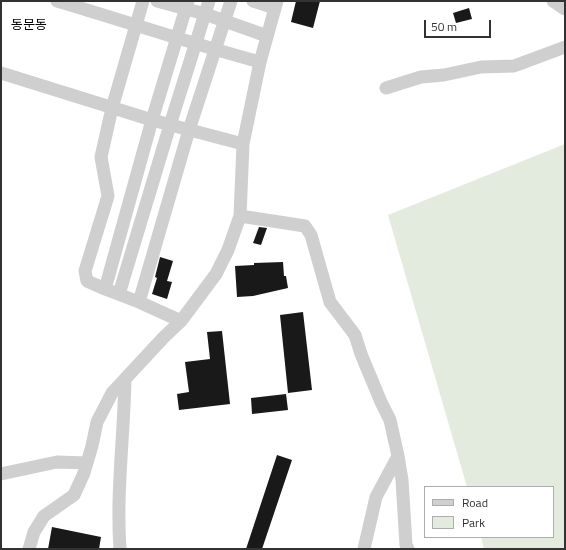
<!DOCTYPE html>
<meta charset="utf-8">
<style>
body{margin:0}
#map{position:relative;width:566px;height:550px;overflow:hidden;background:#fff;font-family:"Titillium Web",sans-serif}
canvas{display:block}
.frame{position:absolute;inset:0;border:2px solid #323232;pointer-events:none}
.legend{position:absolute;left:424px;top:486px;width:130px;height:52px;box-sizing:border-box;background:#fff;border:1px solid #adadad;margin:0;padding:5px 7px;list-style:none;font-size:12px;color:#323232}
.legend li{display:flex;align-items:center;gap:8px;height:20px}
.legend b{width:20px;border:1px solid #adadad}
.scale{position:absolute;left:424px;top:20px;width:67px;height:18px;box-sizing:border-box;border:2px solid #323232;border-top:0;padding-left:5px;font-size:12px;line-height:14px;white-space:nowrap;color:#323232;-webkit-text-stroke:3px #fff;paint-order:stroke}
</style>
<div id="map">
<canvas width="566" height="550"></canvas>
<div class="frame"></div>
<ul class="legend">
<li><b style="height:5px;background:#cfcfcf"></b>Road</li>
<li><b style="height:11px;background:#e3eade"></b>Park</li>
</ul>
<div class="scale">50 m</div>
</div>
<script>
const ctx = document.querySelector('canvas').getContext('2d');
ctx.lineJoin = 'round';
function paint(path, color) { ctx.fillStyle = color; ctx.fill(path, 'evenodd'); }
function stroke(path, color, width, dash) { ctx.strokeStyle = color; ctx.lineWidth = width; ctx.lineCap = dash ? 'butt' : 'round'; ctx.setLineDash(dash || []); ctx.stroke(path); }
function label(font, color, halo, rows, align = 'center') {
  ctx.font = font + ' "Titillium Web","Noto Sans KR",sans-serif'; ctx.lineWidth = 4; ctx.setLineDash([]); ctx.textBaseline = 'middle'; ctx.strokeStyle = halo; ctx.fillStyle = color; for (const [text, x, y, turn = 0] of rows) {
    ctx.save(); ctx.translate(x, y); ctx.rotate((+turn || 0) * Math.PI / 180); ctx.textAlign = isNaN(turn) ? turn : align; if (halo) ctx.strokeText(text, 0, 0); ctx.fillText(text, 0, 0); ctx.restore();
  }
}
paint(new Path2D(`
 M 565,144 L 565,549 L 484,549 L 481,537 L 553,537 L 553,487 L 467,487 L 388,215 Z`), '#e3eade');
paint(new Path2D(`
 M 296,1 L 320,1 L 313,28 L 291,22 Z
 M 469,8 L 472,19 L 456,23 L 453,13 Z
 M 259,227 L 267,228 L 261,245 L 253,243 Z
 M 160,257 L 173,261 L 167,281 L 172,282 L 167,299 L 152,294 L 157,278 L 155,277 Z
 M 283,262 L 284,276 L 286,276 L 288,288 L 253,296 L 237,297 L 235,266 L 254,265 L 254,263 Z
 M 303,312 L 312,390 L 288,393 L 280,315 Z
 M 222,331 L 230,404 L 179,410 L 177,394 L 189,392 L 185,362 L 210,359 L 207,332 Z
 M 286,394 L 288,410 L 252,414 L 251,398 Z
 M 277,455 L 292,460 L 262,549 L 246,549 Z
 M 52,527 L 101,537 L 99,549 L 48,549 Z`), '#191919');
stroke(new Path2D(`
 M 57,1 C 125,21 192,44 260,62
 M 143,1 L 112,108 L 101,157 L 108,196 L 85,271 L 87,281 L 105,289 L 139,302 L 181,321
 M 157,1 L 205,14 L 267,36
 M 253,1 L 275,8
 M 553,1 L 565,9
 M 1,73 L 152,120 L 243,144
 M 386,88 L 421,77 L 444,75 L 481,67 L 514,66 L 565,47
 M 240,216 L 305,226 L 311,235 L 330,302 L 355,335 L 361,354 L 381,402 L 390,420 L 398,456 L 402,480 L 406,545 L 408,549
 M 105,289 L 152,120 L 188,1
 M 119,294 L 170,125 L 209,1
 M 139,302 L 189,130 L 231,1
 M 1,474 L 57,462 L 87,463
 M 29,549 L 34,532 L 44,516 L 74,495 L 84,473 L 92,446 L 97,422 L 112,393 L 164,337 L 181,321 L 216,274 L 228,250 L 240,216 L 243,144 L 260,62 L 277,1
 M 120,549 C 116,493 124,436 125,379
 M 364,549 L 376,497 L 398,456`), '#cfcfcf', 13);
label('13px', '#000', '#fff', [
 ["동문동",29,26]
]);
</script>
